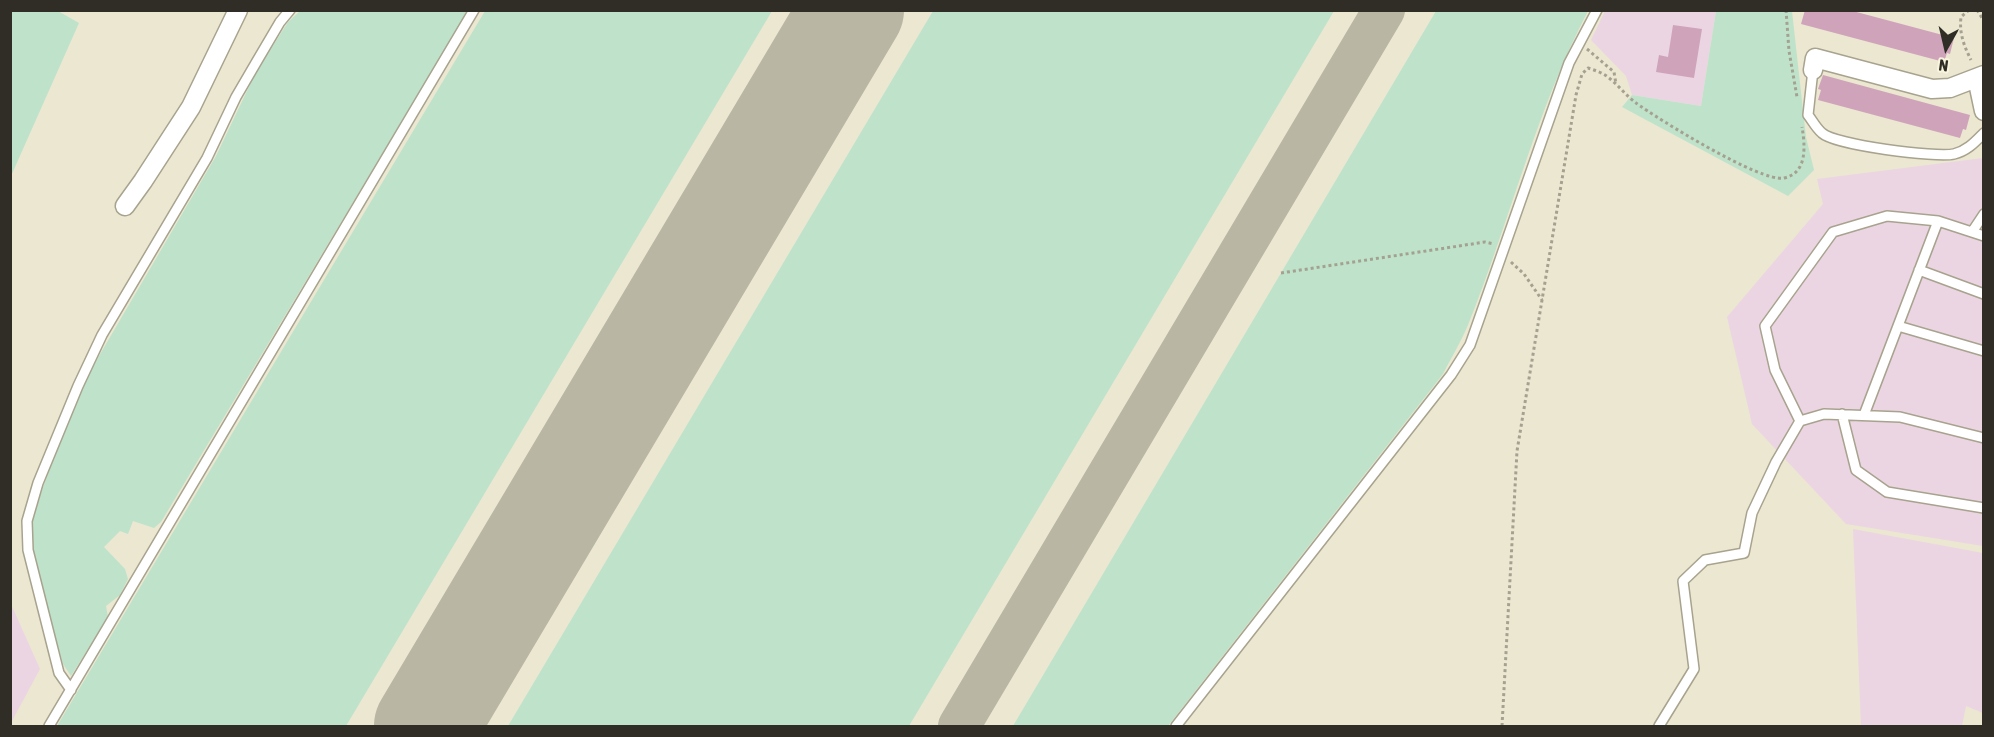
<!DOCTYPE html>
<style>
body{margin:0}
#map{position:relative;width:1994px;height:737px;overflow:hidden;background:#ece7d1;font-family:"Asap Condensed",sans-serif}
canvas{display:block}
.frame{position:absolute;inset:0;border:12px solid #2f2d25;pointer-events:none}
.north{position:absolute;left:1916px;top:18px;width:60px;height:60px;-webkit-text-stroke:4px #f9f4de;paint-order:stroke;rotate:188deg;font-size:16px;font-weight:700;line-height:24px;text-align:center;color:#2f2d25}
.north::after{content:'';display:block;margin:auto;width:21px;height:27px;background:#2f2d25;clip-path:polygon(50% 0,100% 100%,50% 72%,0 100%)}
</style>
<div id="map">
<canvas width="1994" height="737"></canvas>
<div class="frame"></div>
<div class="north">N</div>
</div>
<script>
const ctx = document.querySelector('canvas').getContext('2d');
ctx.lineJoin = 'round';
function paint(path, color) { ctx.fillStyle = color; ctx.fill(path, 'evenodd'); }
function stroke(path, color, width, dash) { ctx.strokeStyle = color; ctx.lineWidth = width; ctx.lineCap = dash ? 'butt' : 'round'; ctx.setLineDash(dash || []); ctx.stroke(path); }
paint(new Path2D(`
 M 1605,11 L 1716,11 L 1701,106 L 1632,95 L 1626,76 L 1591,40 Z
 M 1983,158 L 1983,546 L 1846,524 L 1752,424 L 1727,317 L 1823,204 L 1817,179 Z
 M 1853,529 L 1983,553 L 1983,713 L 1966,706 L 1962,726 L 1861,726 Z
 M 11,604 L 40,669 L 11,723 L 10,723 Z`), '#ebd5e3');
paint(new Path2D(`
 M 11,10 L 58,11 L 79,23 L 11,176 Z
 M 300,11 L 468,11 L 161,522 L 154,528 L 133,521 L 128,534 L 120,531 L 104,547 L 125,569 L 128,579 L 120,595 L 106,606 L 108,617 L 71,676 L 63,664 L 32,552 L 31,521 L 64,429 L 89,373 L 216,156 L 255,74 L 288,22 Z
 M 485,11 L 772,11 L 346,726 L 57,726 Z
 M 933,11 L 1334,11 L 909,726 L 508,726 Z
 M 1436,11 L 1588,11 C 1536,110 1510,221 1468,325 C 1461,342 1451,358 1443,374 L 1168,726 L 1013,726 Z
 M 1716,11 L 1792,11 L 1806,137 L 1814,170 L 1788,196 L 1622,107 L 1632,95 L 1701,106 Z`), '#bee3ca');
stroke(new Path2D(`
 M 959,726 L 1384,10`), '#bab6a4', 42);
stroke(new Path2D(`
 M 426,726 L 852,10`), '#bab6a4', 104);
paint(new Path2D(`
 M 1805,10 L 1849,10 L 1954,38 L 1950,54 L 1947,53 L 1944,62 L 1801,24 Z
 M 1673,25 L 1702,29 L 1694,78 L 1656,72 L 1659,55 L 1668,57 Z
 M 1823,75 L 1970,115 L 1966,130 L 1963,129 L 1960,138 L 1818,100 L 1821,90 L 1818,89 Z`), '#cfa4bb');
const service = new Path2D(`
 M 1813,70 L 1808,115 C 1812,120 1816,128 1822,133 C 1835,145 1936,158 1954,154 C 1967,151 1975,142 1984,133
 M 1972,232 L 1984,214
 M 1919,270 L 1984,294
 M 1898,326 L 1984,351
 M 1842,414 L 1856,470 L 1887,492 L 1984,508
 M 1864,415 L 1938,221
 M 1800,421 L 1775,370 L 1765,326 L 1833,232 L 1887,216 L 1938,221 L 1984,236
 M 71,690 L 59,673 L 28,550 L 27,521 L 38,483 L 78,386 L 102,335 L 207,158 L 236,97 L 257,61 L 280,22 L 290,10
 M 49,726 L 474,10
 M 1176,726 L 1451,375 L 1470,345 L 1569,63 L 1597,10
 M 1659,726 L 1694,669 L 1683,581 L 1705,560 L 1744,553 L 1752,513 L 1776,462 L 1800,421 L 1824,414 L 1900,417 L 1984,438`);
const minor = new Path2D(`
 M 1813,70 L 1815,58 L 1932,89 L 1950,88 L 1984,75
 M 1977,78 L 1984,111
 M 125,206 L 143,181 L 191,107 L 238,10`);
stroke(service, '#a8a38e', 12);
stroke(minor, '#a8a38e', 21);
stroke(new Path2D(`
 M 1786,10 L 1789,51 L 1797,97
 M 1969,10 L 1961,17 C 1959,33 1964,46 1971,60
 M 1977,10 L 1984,21
 M 1587,49 L 1614,72 L 1616,84
 M 1511,262 L 1524,274 L 1542,300
 M 1281,273 L 1485,242 L 1494,244
 M 1502,726 L 1517,451 L 1576,95 L 1582,74 L 1588,68 C 1594,70 1600,72 1605,75 C 1617,83 1625,95 1636,103 C 1658,119 1761,183 1784,178 C 1808,173 1805,145 1802,127`), '#a5a190', 3, [3, 3]);
stroke(service, '#fff', 9);
stroke(minor, '#fff', 18);
</script>
